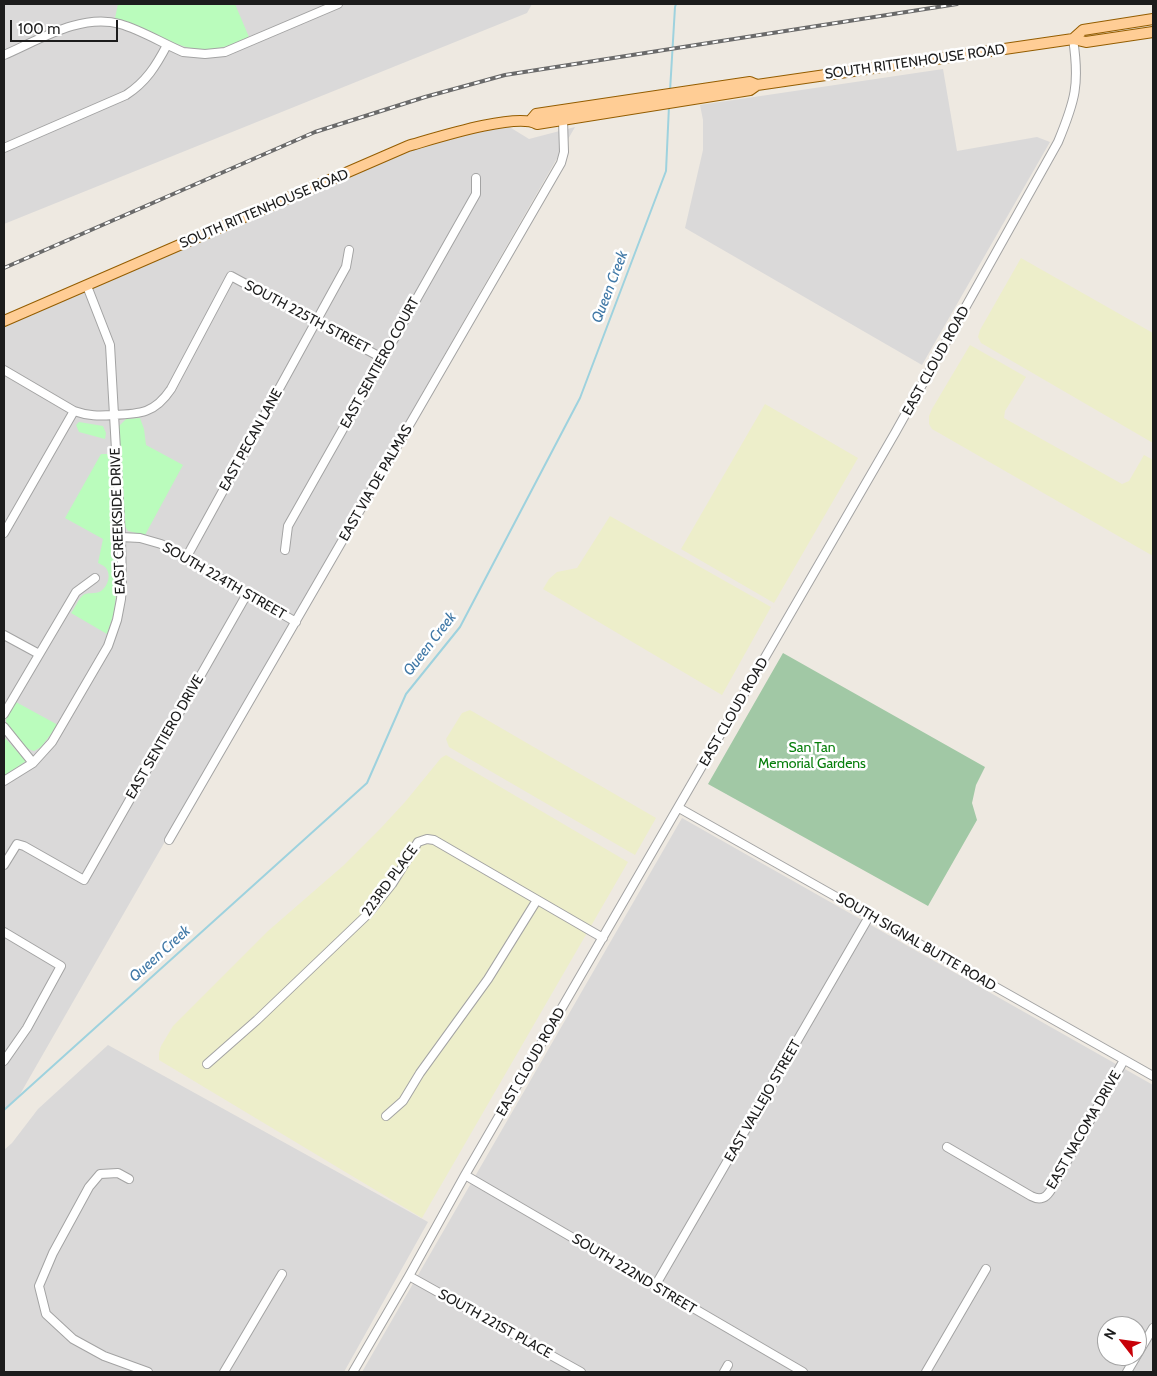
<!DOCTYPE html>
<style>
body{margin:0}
#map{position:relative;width:1157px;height:1376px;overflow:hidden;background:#eee9e1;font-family:Cabin,sans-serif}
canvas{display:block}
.frame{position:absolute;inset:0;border:5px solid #1c1c1c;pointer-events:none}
.north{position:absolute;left:1097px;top:1316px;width:50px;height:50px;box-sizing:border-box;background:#fff;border:1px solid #a4a4a4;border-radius:50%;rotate:300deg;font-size:14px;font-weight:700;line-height:20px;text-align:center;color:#1c1c1c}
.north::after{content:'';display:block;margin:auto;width:18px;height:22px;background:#c80008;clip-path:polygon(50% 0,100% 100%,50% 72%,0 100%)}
.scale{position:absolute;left:10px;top:20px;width:108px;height:22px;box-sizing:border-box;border:2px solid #1c1c1c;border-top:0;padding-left:6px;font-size:15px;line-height:18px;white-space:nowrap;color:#1c1c1c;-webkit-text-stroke:4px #fff;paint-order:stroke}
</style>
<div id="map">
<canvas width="1157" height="1376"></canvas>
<div class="frame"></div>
<div class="north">N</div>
<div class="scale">100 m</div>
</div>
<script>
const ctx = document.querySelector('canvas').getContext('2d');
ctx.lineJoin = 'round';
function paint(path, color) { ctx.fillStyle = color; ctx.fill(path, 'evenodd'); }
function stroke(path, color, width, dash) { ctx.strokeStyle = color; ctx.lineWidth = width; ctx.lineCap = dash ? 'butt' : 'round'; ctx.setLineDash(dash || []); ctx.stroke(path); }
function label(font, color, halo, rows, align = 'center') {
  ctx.font = font + ' Cabin,sans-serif'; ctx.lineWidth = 5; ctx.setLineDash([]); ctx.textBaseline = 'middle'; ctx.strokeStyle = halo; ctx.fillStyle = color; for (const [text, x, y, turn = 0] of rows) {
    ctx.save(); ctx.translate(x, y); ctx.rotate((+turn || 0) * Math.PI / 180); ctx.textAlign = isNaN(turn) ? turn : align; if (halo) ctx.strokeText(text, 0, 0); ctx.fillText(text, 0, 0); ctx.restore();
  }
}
paint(new Path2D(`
 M 4,4 L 532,4 L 527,13 L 4,224 Z
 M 943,69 L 957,151 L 1037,137 L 1050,142 L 922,365 L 685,228 L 703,150 L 703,120 L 700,105 Z
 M 503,123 L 529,139 L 575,127 L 19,1096 L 4,1110 L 4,325 L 408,146 Z
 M 682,818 L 1153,1085 L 1153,1372 L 362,1372 ZM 1107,1326 L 1137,1326 L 1137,1356 L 1107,1356 Z
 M 108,1045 L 428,1222 L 344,1372 L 4,1372 L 4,1150 L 12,1143 L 38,1109 Z`), '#dad9d9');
paint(new Path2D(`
 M 1021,258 L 1153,333 L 1153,443 L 981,343 L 978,337 L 980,330 Z
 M 970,345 L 1026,377 L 1005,411 L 1004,418 L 1122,484 L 1129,481 L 1144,455 L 1153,460 L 1153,556 L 932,429 L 929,424 L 929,416 L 932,409 Z
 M 765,404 L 858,458 L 774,603 L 681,549 Z
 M 610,516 L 771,607 L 722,695 L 543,589 L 549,579 L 557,572 L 577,568 Z
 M 470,710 L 656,818 L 635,855 L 449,747 L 446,739 L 462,713 Z
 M 446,755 L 628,862 L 422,1218 L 159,1060 L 159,1053 L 161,1046 L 173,1026 L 268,931 L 344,865 L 380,829 L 405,802 L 441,758 Z`), '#edeeca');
paint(new Path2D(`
 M 783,653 L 985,767 L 976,785 L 972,803 L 977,820 L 928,906 L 708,784 Z`), '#a1c8a5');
paint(new Path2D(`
 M 118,4 L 235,4 L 249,37 C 239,41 230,46 220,48 C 181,57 151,27 115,18 Z
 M 140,418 L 144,429 L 146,445 L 183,465 L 145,535 L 128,531 L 124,525 L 119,430 L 119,426 L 126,419 Z
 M 79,422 L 103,426 L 106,433 L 105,439 L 79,432 L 76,425 Z
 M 101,454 L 111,454 L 117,585 L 114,613 L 107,634 L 71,613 C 75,608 78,600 82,596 C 87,591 95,595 101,591 C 108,586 112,574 105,567 C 103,565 100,564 98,563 L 103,539 L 65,518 Z
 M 16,702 L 58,725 L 41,747 L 34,751 C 26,750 5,728 6,720 C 8,714 13,707 16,702 Z
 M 4,737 L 26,761 L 4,776 Z`), '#bafcbc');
stroke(new Path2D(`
 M 670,91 L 675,7 L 676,4
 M 4,1110 L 367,783 L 406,694 L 460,627 L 580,398 L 666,171 L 669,106`), '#9ed2de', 2);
const minor = new Path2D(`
 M 4,55 C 39,40 81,13 120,24 C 141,30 162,43 183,52 L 205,54 L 225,52 L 338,4
 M 4,148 L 126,95 C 146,82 156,66 167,45
 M 4,370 L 74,411 C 88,416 99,416 113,415 C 141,414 155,413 171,389 L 231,276 L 382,358
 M 4,533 L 74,411
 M 121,537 L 140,538 L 161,544 L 296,622
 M 285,550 L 288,526 L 476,194 L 476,178
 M 186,558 L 346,267 L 349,250
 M 4,635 L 39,654
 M 4,714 L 76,592 L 95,578
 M 4,727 L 33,763
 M 4,781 L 33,763 L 52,742 L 108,646 L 117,620 L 121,599 L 122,587 L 121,537 L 110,345 L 87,286
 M 679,808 L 1153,1076
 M 169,840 L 561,163 L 564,152 L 563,120
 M 4,865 L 17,844 L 24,846 L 84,880 L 247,594
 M 4,932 L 61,966 L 27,1028 L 4,1061
 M 207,1064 L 257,1020 L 368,914 L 392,884 L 418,842 L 427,839 L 434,840 L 603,938
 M 386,1116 L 403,1101 L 420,1073 L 488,979 L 537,900
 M 947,1147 L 1031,1196 C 1046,1204 1051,1190 1057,1179 L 1124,1060
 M 465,1175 L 803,1372
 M 129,1179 L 118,1173 L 100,1174 L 89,1187 L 53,1253 L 39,1286 L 46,1314 L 73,1339 L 104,1356 L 148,1372
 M 409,1276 L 581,1372
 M 655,1286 L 870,915
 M 224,1372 L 282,1274
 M 353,1372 L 409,1276 L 465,1175 L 895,433 L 1058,142 C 1075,101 1080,84 1073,39
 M 724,1372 L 728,1365
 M 926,1372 L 986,1269
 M 1127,1372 L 1153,1328`);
const major = new Path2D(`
 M 1073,39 L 1083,30 L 1153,19
 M 531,120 L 536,114 L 750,82 L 757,85
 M 4,321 L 408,146 C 433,139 516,112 537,124 L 750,90 L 757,85 L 1073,39 L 1086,42 L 1153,32`);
stroke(minor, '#a3a3a3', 10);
stroke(major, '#945d00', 12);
stroke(minor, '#fff', 8);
stroke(major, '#ffcd95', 10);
const rail = new Path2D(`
 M 4,268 L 315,132 L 425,97 L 505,75 L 957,4`);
stroke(rail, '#6a6a6a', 4);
stroke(rail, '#fff', 2, [5.5]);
label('14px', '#1c1c1c', '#fff', [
 ["SOUTH RITTENHOUSE ROAD",915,62,-8],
 ["SOUTH RITTENHOUSE ROAD",264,209,-23],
 ["SOUTH 225TH STREET",307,317,28],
 ["EAST CLOUD ROAD",936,361,-61],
 ["EAST SENTIERO COURT",380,363,-61],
 ["EAST PECAN LANE",251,440,-61],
 ["EAST VIA DE PALMAS",376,483,-60],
 ["EAST CREEKSIDE DRIVE",118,521,-92],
 ["SOUTH 224TH STREET",224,581,30],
 ["EAST CLOUD ROAD",734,712,-60],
 ["EAST SENTIERO DRIVE",165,737,-60],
 ["223RD PLACE",390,881,-54],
 ["SOUTH SIGNAL BUTTE ROAD",916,942,30],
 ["EAST CLOUD ROAD",531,1062,-60],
 ["EAST VALLEJO STREET",763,1101,-60],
 ["EAST NACOMA DRIVE",1084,1130,-60],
 ["SOUTH 222ND STREET",634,1274,31],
 ["SOUTH 221ST PLACE",495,1324,29]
]);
label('14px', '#067e0b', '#fff', [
 ["San Tan",812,748],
 ["Memorial Gardens",812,764]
]);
label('italic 15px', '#4179a7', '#fff', [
 ["Queen Creek",610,287,-69],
 ["Queen Creek",430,644,-52],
 ["Queen Creek",160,954,-42]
]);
</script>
